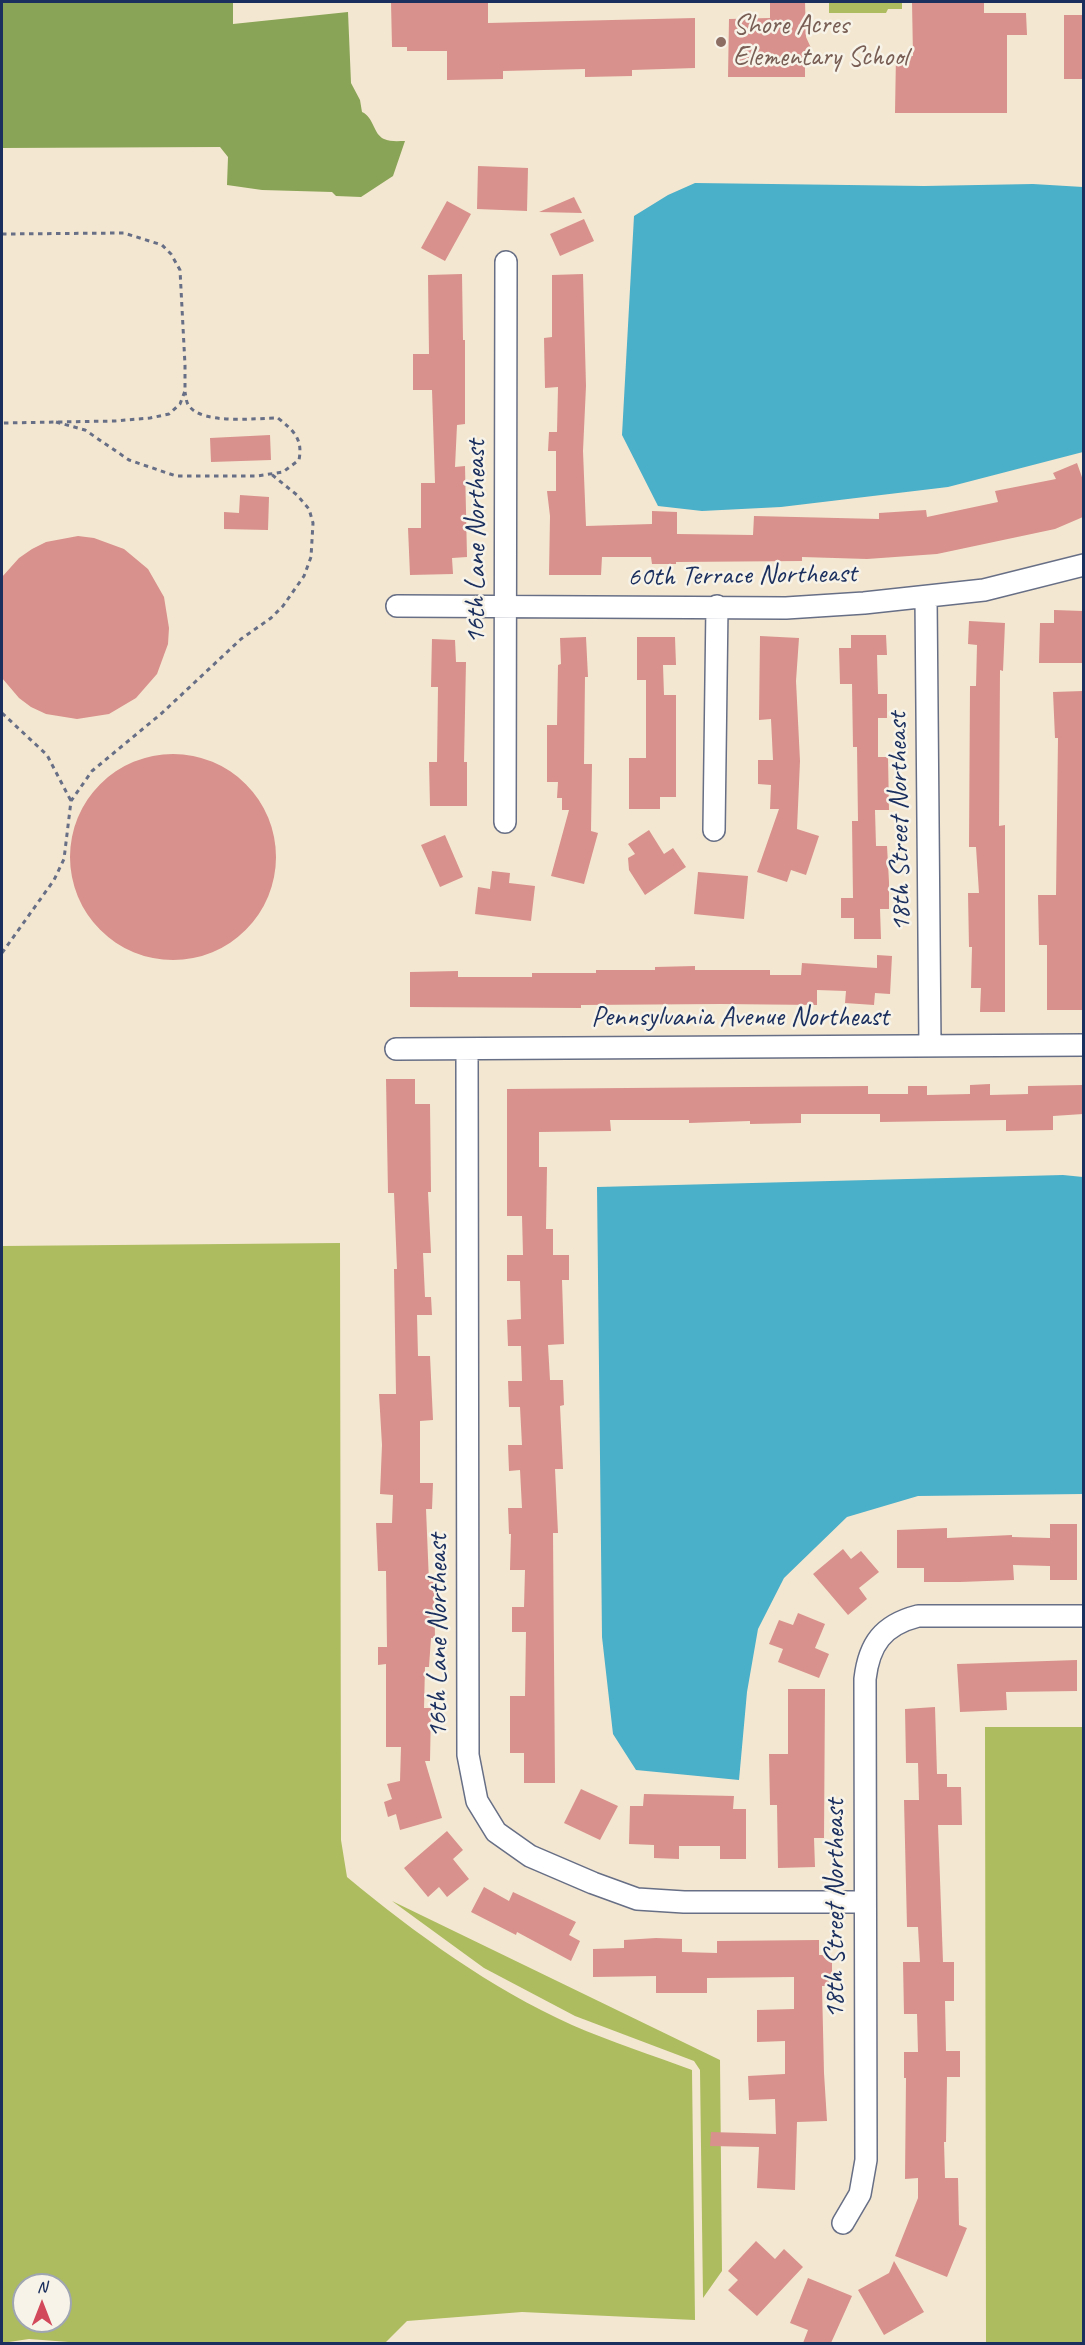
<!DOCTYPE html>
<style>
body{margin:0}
#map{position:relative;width:1085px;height:2345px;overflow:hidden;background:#f4e7d1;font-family:Caveat,sans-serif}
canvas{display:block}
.frame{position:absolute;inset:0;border:3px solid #1b2f5e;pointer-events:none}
.north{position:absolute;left:12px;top:2273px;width:60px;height:60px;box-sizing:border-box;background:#f7f3e8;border:2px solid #9fa5b1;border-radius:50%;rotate:0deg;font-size:16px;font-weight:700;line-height:24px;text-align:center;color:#1b2f5e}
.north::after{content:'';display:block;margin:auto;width:21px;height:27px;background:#d1495b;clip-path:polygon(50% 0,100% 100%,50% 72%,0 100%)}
</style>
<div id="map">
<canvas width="1085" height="2345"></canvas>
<div class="frame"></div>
<div class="north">N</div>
</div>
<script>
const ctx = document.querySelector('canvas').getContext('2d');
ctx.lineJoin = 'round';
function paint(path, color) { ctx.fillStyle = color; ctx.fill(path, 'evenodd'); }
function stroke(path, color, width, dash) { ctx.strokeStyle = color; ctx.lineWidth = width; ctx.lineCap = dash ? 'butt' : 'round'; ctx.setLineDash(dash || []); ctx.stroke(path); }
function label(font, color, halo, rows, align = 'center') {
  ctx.font = font + ' Caveat,sans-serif'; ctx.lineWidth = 5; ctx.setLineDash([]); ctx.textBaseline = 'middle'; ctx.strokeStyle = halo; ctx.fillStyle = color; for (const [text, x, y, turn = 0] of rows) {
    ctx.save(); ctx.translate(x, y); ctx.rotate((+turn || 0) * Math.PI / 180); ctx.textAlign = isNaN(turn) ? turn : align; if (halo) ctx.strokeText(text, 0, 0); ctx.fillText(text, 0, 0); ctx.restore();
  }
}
paint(new Path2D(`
 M 829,2 L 902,2 L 902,9 L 888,9 L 886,13 L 829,13 Z
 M 340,1243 L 341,1840 L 347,1877 C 416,1934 490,1988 572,2025 C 611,2042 652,2055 692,2070 L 695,2320 L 522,2312 L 407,2321 L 385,2343 L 95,2344 L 29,2339 L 2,2343 L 2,1246 ZM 24,2285 L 60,2285 L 60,2321 L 24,2321 Z
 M 985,1727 L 1083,1727 L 1083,2343 L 986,2343 Z
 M 392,1901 L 720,2060 L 722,2271 L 703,2298 L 700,2070 L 694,2061 L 575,2016 L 484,1968 Z`), '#acbc5f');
paint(new Path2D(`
 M 2,2 L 233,2 L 233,24 L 348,12 L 351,83 L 360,100 L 362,112 C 374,117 373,134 384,139 C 390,142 399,141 405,141 L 393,176 L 361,197 L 336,196 L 332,192 L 262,190 L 227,185 L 228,157 L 220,147 L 2,148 Z`), '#89a456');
paint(new Path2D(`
 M 695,183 L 924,186 L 1033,184 L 1083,187 L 1083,452 L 948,487 L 781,507 L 702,511 L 658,506 L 622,435 L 634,216 L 668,195 Z
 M 1063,1175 L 1083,1177 L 1083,1494 L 918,1496 L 847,1517 L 784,1578 L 758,1629 L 747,1692 L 739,1780 L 636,1770 L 613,1734 L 602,1637 L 597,1187 Z`), '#4aafc9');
paint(new Path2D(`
 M 391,2 L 488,2 L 488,23 L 695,18 L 695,68 L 632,70 L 632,76 L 585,77 L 585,69 L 503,71 L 503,79 L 447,80 L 447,51 L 407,51 L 407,47 L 392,47 Z
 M 770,2 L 805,2 L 806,37 L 811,48 L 805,59 L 805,77 L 728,77 L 729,19 L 770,18 Z
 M 912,2 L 984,2 L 984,13 L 1026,13 L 1027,35 L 1007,35 L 1007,113 L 895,113 L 896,55 L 913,56 Z
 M 1064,15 L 1083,15 L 1083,79 L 1064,79 Z
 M 478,166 L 528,168 L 527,211 L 477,209 Z
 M 574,197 L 582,213 L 539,212 Z
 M 447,201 L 471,214 L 445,261 L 421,248 Z
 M 584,219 L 594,241 L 560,256 L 550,234 Z
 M 462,274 L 463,340 L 465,340 L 465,424 L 457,425 L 455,467 L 465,466 L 467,557 L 452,558 L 453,574 L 410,575 L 408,528 L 421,528 L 421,483 L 435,483 L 432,390 L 413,390 L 413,354 L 429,354 L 428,275 Z
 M 583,274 L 586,386 L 583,451 L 586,526 L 652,524 L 652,511 L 677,512 L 677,534 L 753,535 L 754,516 L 879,519 L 879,513 L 926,510 L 927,517 L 998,502 L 995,491 L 1056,479 L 1053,473 L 1077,463 L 1083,480 L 1083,517 L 1055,529 L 937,554 L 867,559 L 802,557 L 802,561 L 676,562 L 676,564 L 652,564 L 651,557 L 602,557 L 601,575 L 549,575 L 550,516 L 547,491 L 556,491 L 556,451 L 548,451 L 549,432 L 557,432 L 558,387 L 545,388 L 544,338 L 552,337 L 552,275 Z
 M 270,435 L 271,460 L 211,462 L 210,438 Z
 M 240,495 L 269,497 L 268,530 L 224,529 L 224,512 L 239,513 Z
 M 78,536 L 94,538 L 124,549 L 148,569 L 164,597 L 169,628 L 168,644 L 157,674 L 136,698 L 109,714 L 77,719 L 46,714 L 31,707 L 19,698 L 2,678 L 2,577 L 19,558 L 32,549 L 46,542 Z
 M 1054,610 L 1083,611 L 1083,663 L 1039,663 L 1040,623 L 1054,623 Z
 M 969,621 L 1005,623 L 1003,671 L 1000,670 L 999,826 L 1005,825 L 1005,1012 L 980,1012 L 981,988 L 971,988 L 972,947 L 969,947 L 968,893 L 979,893 L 976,847 L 969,847 L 970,686 L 976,686 L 977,645 L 968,644 Z
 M 851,635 L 886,635 L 887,655 L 877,655 L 878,694 L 887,694 L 887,718 L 878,718 L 878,757 L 888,757 L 889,810 L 875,810 L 876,846 L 887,846 L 889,882 L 889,909 L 880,909 L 881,939 L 854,939 L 854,918 L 841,918 L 841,898 L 853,898 L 852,821 L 858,821 L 857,747 L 853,747 L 852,684 L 840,684 L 839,648 L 851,648 Z
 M 760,636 L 799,638 L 796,681 L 800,761 L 797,829 L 819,836 L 806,875 L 791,870 L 787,882 L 757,872 L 779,809 L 770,809 L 771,785 L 758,784 L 758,760 L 773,760 L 771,719 L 759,720 Z
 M 586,637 L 588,677 L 585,677 L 584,764 L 592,764 L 591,831 L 598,833 L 584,884 L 551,876 L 569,810 L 562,810 L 562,798 L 557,798 L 558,782 L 547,782 L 547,725 L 557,725 L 558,665 L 561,664 L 560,638 Z
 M 637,637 L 675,637 L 676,665 L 663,665 L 664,695 L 676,695 L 676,797 L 660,797 L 660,809 L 629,809 L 629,758 L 646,758 L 646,680 L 637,680 Z
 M 432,639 L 455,640 L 456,662 L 466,662 L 464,762 L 467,762 L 467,806 L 430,806 L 429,762 L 437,762 L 438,687 L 431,687 Z
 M 1083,691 L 1083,1010 L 1047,1010 L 1047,945 L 1039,945 L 1038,895 L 1056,895 L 1058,738 L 1055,738 L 1053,692 Z
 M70 857a103 103 0 1 1 206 0a103 103 0 1 1-206 0Z
 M 649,830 L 664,854 L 673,848 L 686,867 L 645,895 L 629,870 L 628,858 L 635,854 L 628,844 Z
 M 445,835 L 463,877 L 440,887 L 421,845 Z
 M 492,871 L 510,873 L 509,883 L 535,886 L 531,921 L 475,914 L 478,887 L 490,889 Z
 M 698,872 L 748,876 L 744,919 L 694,914 Z
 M 877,955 L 892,956 L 890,994 L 875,993 L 874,1005 L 845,1003 L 846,991 L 817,990 L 817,1005 L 721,1004 L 581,1005 L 581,1008 L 410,1007 L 410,972 L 458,971 L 458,977 L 532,977 L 532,973 L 596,973 L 596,970 L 655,970 L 655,967 L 695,966 L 695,970 L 770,970 L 770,975 L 801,975 L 802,963 L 877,968 Z
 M 386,1079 L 415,1079 L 415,1104 L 430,1104 L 431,1192 L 428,1192 L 431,1253 L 423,1253 L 425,1297 L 431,1297 L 432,1315 L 417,1315 L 418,1356 L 430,1356 L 433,1420 L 420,1421 L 420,1483 L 433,1483 L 432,1509 L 426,1509 L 429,1582 L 434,1581 L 435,1638 L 431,1638 L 429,1667 L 425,1667 L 424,1708 L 431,1708 L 430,1761 L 425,1761 L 442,1818 L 400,1830 L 396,1814 L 388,1817 L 384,1802 L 392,1799 L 387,1784 L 400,1781 L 401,1747 L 386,1747 L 386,1664 L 378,1665 L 378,1647 L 387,1647 L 386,1571 L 378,1571 L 376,1523 L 392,1523 L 393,1495 L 380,1494 L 382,1445 L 379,1394 L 396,1394 L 394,1269 L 397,1269 L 394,1193 L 388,1193 Z
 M 990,1084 L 990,1095 L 1028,1094 L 1028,1086 L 1083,1085 L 1083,1114 L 1053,1116 L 1053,1130 L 1006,1131 L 1006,1120 L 880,1122 L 880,1114 L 801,1114 L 801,1123 L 750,1124 L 750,1121 L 689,1123 L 689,1120 L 610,1120 L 611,1131 L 539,1132 L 539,1167 L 547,1167 L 546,1229 L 553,1229 L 553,1255 L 569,1255 L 569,1280 L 562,1280 L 564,1344 L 548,1345 L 550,1380 L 563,1380 L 564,1405 L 560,1406 L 563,1469 L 555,1469 L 558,1533 L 553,1533 L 555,1783 L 524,1783 L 524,1753 L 510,1753 L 510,1696 L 525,1696 L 526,1632 L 512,1632 L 512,1607 L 524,1607 L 525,1570 L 510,1570 L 511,1534 L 509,1534 L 508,1508 L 522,1508 L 520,1470 L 509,1471 L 508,1445 L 522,1445 L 520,1407 L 509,1407 L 508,1381 L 522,1381 L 521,1346 L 508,1346 L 507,1320 L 521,1319 L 520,1281 L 507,1281 L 507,1255 L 523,1255 L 522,1216 L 507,1216 L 507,1089 L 868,1086 L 868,1094 L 908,1094 L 908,1086 L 927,1086 L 927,1095 L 970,1094 L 970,1085 Z
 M 1050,1524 L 1077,1524 L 1077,1580 L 1050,1580 L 1050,1566 L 1013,1565 L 1014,1580 L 960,1582 L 924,1582 L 924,1568 L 897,1568 L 897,1530 L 947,1528 L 947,1538 L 1012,1535 L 1012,1537 L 1050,1538 Z
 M 843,1549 L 851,1559 L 861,1551 L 879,1572 L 859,1588 L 867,1599 L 848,1615 L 813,1574 Z
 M 798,1613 L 825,1624 L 815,1648 L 829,1654 L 819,1678 L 778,1662 L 783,1649 L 769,1644 L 779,1620 L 793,1625 Z
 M 1077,1660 L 1077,1691 L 1006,1692 L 1007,1710 L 960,1712 L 957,1664 Z
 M 788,1689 L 825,1689 L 824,1838 L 814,1838 L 815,1867 L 778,1868 L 777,1805 L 770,1805 L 769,1754 L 788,1754 Z
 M 935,1707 L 937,1774 L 947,1774 L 947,1787 L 961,1787 L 962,1825 L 938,1825 L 943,1962 L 954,1962 L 954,2001 L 945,2001 L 946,2051 L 960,2051 L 960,2077 L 947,2077 L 946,2142 L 944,2142 L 945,2178 L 958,2178 L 959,2225 L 967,2228 L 947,2277 L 895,2256 L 918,2198 L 918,2178 L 905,2179 L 906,2078 L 904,2078 L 904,2052 L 918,2052 L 917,2014 L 904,2014 L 903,1962 L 920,1962 L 918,1927 L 907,1927 L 904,1800 L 919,1800 L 918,1763 L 906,1763 L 905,1709 Z
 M 581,1789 L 618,1806 L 600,1840 L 564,1823 Z
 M 644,1794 L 734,1796 L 733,1809 L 746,1809 L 746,1859 L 720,1859 L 720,1846 L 679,1846 L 679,1859 L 654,1858 L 654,1845 L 629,1844 L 630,1806 L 643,1806 Z
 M 447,1831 L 463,1850 L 453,1859 L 469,1879 L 447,1897 L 439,1887 L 428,1897 L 404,1868 Z
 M 484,1887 L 509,1901 L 513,1892 L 576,1922 L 569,1935 L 580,1941 L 571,1961 L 517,1932 L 516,1935 L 471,1912 Z
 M 656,1938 L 682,1939 L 682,1952 L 717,1953 L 717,1941 L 819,1940 L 819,1955 L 832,1955 L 832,1986 L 822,1986 L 824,2073 L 827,2121 L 797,2122 L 795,2190 L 757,2188 L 759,2147 L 710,2146 L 711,2132 L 776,2134 L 775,2099 L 749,2100 L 748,2076 L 785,2074 L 785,2041 L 757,2042 L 757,2010 L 794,2009 L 794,1977 L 707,1978 L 707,1993 L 656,1993 L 656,1976 L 593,1977 L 593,1949 L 624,1948 L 624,1940 Z
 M 756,2241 L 775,2259 L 784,2249 L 803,2267 L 757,2316 L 728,2290 L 738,2280 L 728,2271 Z
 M 894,2261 L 924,2312 L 884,2335 L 858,2290 L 889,2273 Z
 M 808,2278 L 852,2296 L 831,2343 L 803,2343 L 808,2330 L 790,2323 Z`), '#d8918c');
const street = new Path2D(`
 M 926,597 L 930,1046
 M 397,606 L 786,608 L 864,603 L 984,590 L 1084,565
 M 505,822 L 506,262
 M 714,830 L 717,606
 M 396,1049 L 1084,1045
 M 467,1049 L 468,1755 L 477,1801 L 496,1832 L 530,1856 L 593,1883 L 637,1899 L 684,1902 L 865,1902
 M 843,2223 L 860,2194 L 866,2160 L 865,1679 C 869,1644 883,1625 918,1616 L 1084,1616`);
stroke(street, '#676f86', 24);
stroke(new Path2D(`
 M 2,234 L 124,233 L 162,245 L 171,254 L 180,270 L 185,365 L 185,391 L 180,404 L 169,414 L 150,418 L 115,421 L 2,423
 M 56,422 L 85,430 L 129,460 L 176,476 L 257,476 L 283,472 L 299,460 C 303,439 294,431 278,418 C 256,418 203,425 189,406 C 186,402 186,397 185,392
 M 2,713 L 47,755 L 71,801
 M 2,953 L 54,880 L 64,859 L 71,801 L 92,771 L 162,713 L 241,639 L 271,618 L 283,606 L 304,576 L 311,557 L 313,523 L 309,509 L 297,495 L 271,474`), '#676f86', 3, [4.5, 4.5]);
stroke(street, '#fff', 21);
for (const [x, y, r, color] of [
 [721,42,6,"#8d6e63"]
]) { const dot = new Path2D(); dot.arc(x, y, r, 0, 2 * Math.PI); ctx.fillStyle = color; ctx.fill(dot); stroke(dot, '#f7f3e8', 2); }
label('28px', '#785e54', '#f7f3e8', [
 ["Shore Acres",733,26],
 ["Elementary School",733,58]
], 'left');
label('28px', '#1b2f5e', '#f7f3e8', [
 ["16th Lane Northeast",477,542,-90],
 ["60th Terrace Northeast",742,576,-1],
 ["18th Street Northeast",900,822,-91],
 ["Pennsylvania Avenue Northeast",740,1018],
 ["16th Lane Northeast",439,1636,-90],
 ["18th Street Northeast",836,1909,-90]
]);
</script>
